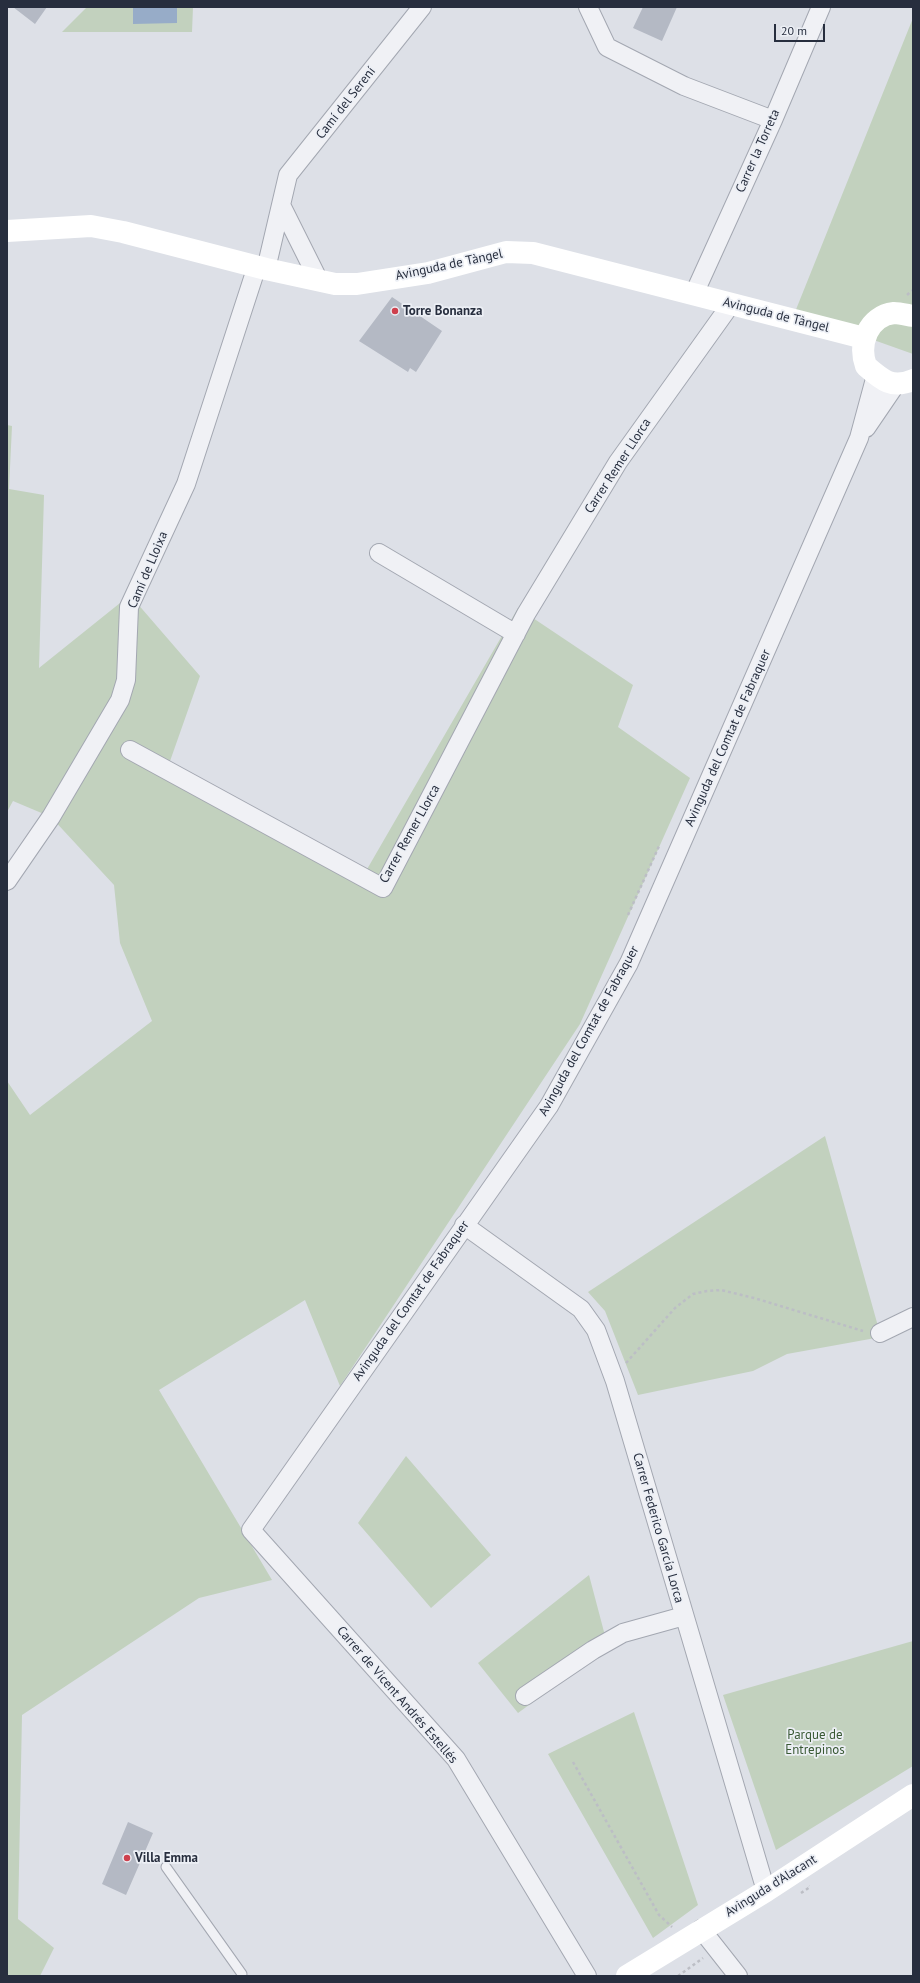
<!DOCTYPE html>
<meta charset="utf-8">
<style>
body{margin:0}
#map{position:relative;width:920px;height:1983px;overflow:hidden;background:#dde0e7;font-family:"PT Sans",sans-serif}
canvas{display:block}
.frame{position:absolute;inset:0;border:8px solid #272e3e;pointer-events:none}
.scale{position:absolute;left:774px;top:24px;width:51px;height:18px;box-sizing:border-box;border:2px solid #272e3e;border-top:0;padding-left:5px;font-size:12px;line-height:14px;white-space:nowrap;color:#272e3e;-webkit-text-stroke:3px #eceff5;paint-order:stroke}
</style>
<div id="map">
<canvas width="920" height="1983"></canvas>
<div class="frame"></div>
<div class="scale">20 m</div>
</div>
<script>
const ctx = document.querySelector('canvas').getContext('2d');
ctx.lineJoin = 'round';
function paint(path, color) { ctx.fillStyle = color; ctx.fill(path, 'evenodd'); }
function stroke(path, color, width, dash) { ctx.strokeStyle = color; ctx.lineWidth = width; ctx.lineCap = dash ? 'butt' : 'round'; ctx.setLineDash(dash || []); ctx.stroke(path); }
function label(font, color, halo, rows, align = 'center') {
  ctx.font = font + ' "PT Sans",sans-serif'; ctx.lineWidth = 3.5; ctx.setLineDash([]); ctx.textBaseline = 'middle'; ctx.strokeStyle = halo; ctx.fillStyle = color; for (const [text, x, y, turn = 0] of rows) {
    ctx.save(); ctx.translate(x, y); ctx.rotate((+turn || 0) * Math.PI / 180); ctx.textAlign = isNaN(turn) ? turn : align; if (halo) ctx.strokeText(text, 0, 0); ctx.fillText(text, 0, 0); ctx.restore();
  }
}
paint(new Path2D(`
 M 87,7 L 193,7 L 192,32 L 62,32 Z
 M 913,18 L 913,354 L 795,312 Z
 M 7,425 L 12,426 L 9,489 L 44,495 L 39,668 L 130,595 L 200,676 L 169,764 L 366,871 L 518,608 L 633,685 L 618,727 L 690,778 L 580,1024 L 340,1386 L 305,1300 L 159,1390 L 272,1580 L 199,1598 L 22,1715 L 18,1919 L 54,1948 L 40,1976 L 7,1976 L 7,1081 L 30,1115 L 152,1021 L 120,943 L 114,885 L 51,817 L 13,801 L 7,812 Z
 M 825,1136 L 881,1337 L 787,1354 L 753,1371 L 638,1395 L 605,1311 L 588,1292 Z
 M 406,1456 L 491,1555 L 431,1608 L 358,1523 Z
 M 589,1575 L 608,1647 L 518,1713 L 478,1663 Z
 M 913,1641 L 913,1766 L 776,1850 L 723,1695 Z
 M 634,1712 L 698,1905 L 653,1938 L 548,1754 Z`), '#c2d1be');
paint(new Path2D(`
 M 142,7 L 177,7 L 177,23 L 133,24 L 133,8 Z`), '#97acc8');
paint(new Path2D(`
 M 13,7 L 47,7 L 35,24 Z
 M 643,7 L 677,7 L 662,41 L 633,28 Z
 M 392,297 L 442,331 L 416,372 L 410,368 L 408,372 L 359,341 Z
 M 128,1822 L 153,1833 L 126,1895 L 102,1884 Z`), '#b4b9c4');
const lane = new Path2D(`
 M 166,1867 L 242,1974`);
const street = new Path2D(`
 M 588,7 L 607,47 L 684,86 L 773,120
 M 281,205 L 319,281
 M 266,269 L 288,175 L 422,7
 M 694,294 L 773,120 L 821,7
 M 866,428 L 896,384
 M 379,553 L 516,634
 M 130,750 L 383,888 L 526,614 L 618,462 L 731,304
 M 7,881 L 51,817 L 120,700 L 126,680 L 129,607 L 186,484 L 257,266
 M 464,1225 L 581,1309 L 596,1330 L 615,1381 L 766,1891
 M 880,1333 L 913,1317
 M 525,1696 L 593,1650 L 623,1633 L 684,1616
 M 701,1929 L 738,1976
 M 587,1976 L 456,1759 L 251,1530 L 549,1106 L 629,963 L 859,438 L 876,375`);
stroke(lane, '#a3a7b1', 11);
stroke(street, '#a3a7b1', 20);
stroke(new Path2D(`
 M 907,295 L 913,290
 M 628,915 L 660,844
 M 626,1363 L 675,1308 L 693,1294 L 707,1291 L 721,1290 L 754,1298 L 863,1331
 M 573,1762 L 659,1915 L 672,1927
 M 801,1893 L 810,1887 L 809,1886
 M 678,1976 L 703,1958`), '#bcbec5', 2.5, [3, 3]);
stroke(lane, '#f0f1f5', 9);
stroke(street, '#f0f1f5', 18);
stroke(new Path2D(`
 M 7,231 L 91,226 L 123,232 L 266,269 L 335,284 L 357,284 L 428,273 L 506,252 L 533,253 L 864,338
 M 913,316 C 907,315 900,313 894,313 C 868,316 858,344 866,366 C 882,380 892,389 913,380
 M 627,1976 L 766,1891 L 913,1795`), '#fff', 22);
for (const [x, y, r, color] of [
 [395,311,4,"#ce404d"],
 [127,1858,4,"#ce404d"]
]) { const dot = new Path2D(); dot.arc(x, y, r, 0, 2 * Math.PI); ctx.fillStyle = color; ctx.fill(dot); stroke(dot, '#eceff5', 1.5); }
label('13px', '#272e3e', '#eceff5', [
 ["Camí del Serení",346,103,-52],
 ["Carrer la Torreta",758,151,-66],
 ["Avinguda de Tàngel",449,265,-12],
 ["Avinguda de Tàngel",776,315,14],
 ["Carrer Remer Llorca",618,466,-57],
 ["Camí de Lloixa",148,570,-67],
 ["Avinguda del Comtat de Fabraquer",728,738,-66],
 ["Carrer Remer Llorca",410,834,-61],
 ["Avinguda del Comtat de Fabraquer",589,1031,-61],
 ["Avinguda del Comtat de Fabraquer",411,1301,-55],
 ["Carrer Federico García Lorca",658,1528,74],
 ["Carrer de Vicent Andrés Estellés",397,1695,49],
 ["Avinguda d'Alacant",771,1886,-32]
]);
label('bold 13px', '#272e3e', '#eceff5', [
 ["Torre Bonanza",403,311],
 ["Villa Emma",135,1858]
], 'left');
label('13px', '#395934', '#eceff5', [
 ["Parque de",815,1735],
 ["Entrepinos",815,1750]
]);
</script>
